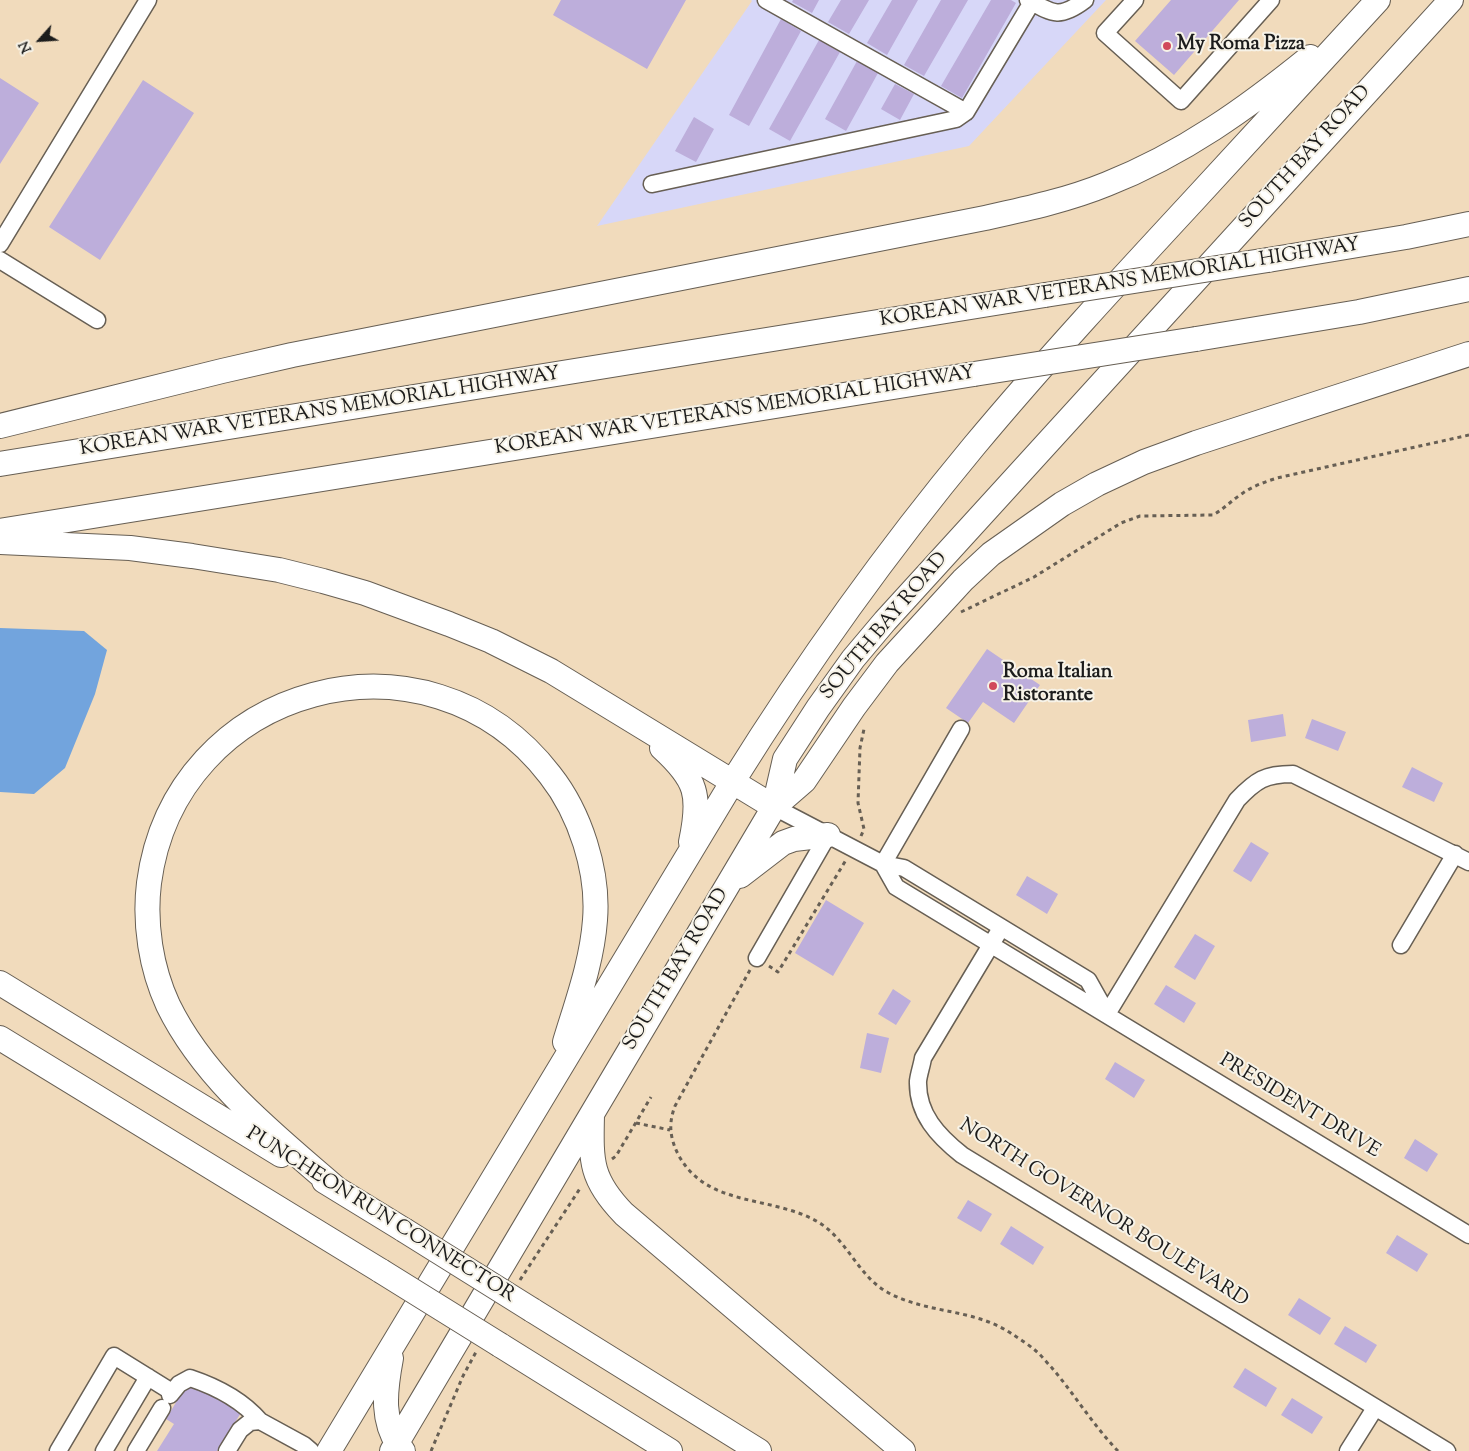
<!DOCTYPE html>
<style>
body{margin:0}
#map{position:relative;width:1469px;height:1451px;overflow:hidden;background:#f1dbbc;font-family:"Sorts Mill Goudy",serif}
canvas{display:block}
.north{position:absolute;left:15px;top:15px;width:50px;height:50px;-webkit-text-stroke:4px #f7f3e8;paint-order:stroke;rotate:244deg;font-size:14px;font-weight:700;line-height:20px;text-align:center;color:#1c1c1c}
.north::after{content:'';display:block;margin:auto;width:18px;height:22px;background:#1c1c1c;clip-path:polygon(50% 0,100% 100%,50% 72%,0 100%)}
</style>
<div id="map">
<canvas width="1469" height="1451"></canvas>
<div class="north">N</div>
</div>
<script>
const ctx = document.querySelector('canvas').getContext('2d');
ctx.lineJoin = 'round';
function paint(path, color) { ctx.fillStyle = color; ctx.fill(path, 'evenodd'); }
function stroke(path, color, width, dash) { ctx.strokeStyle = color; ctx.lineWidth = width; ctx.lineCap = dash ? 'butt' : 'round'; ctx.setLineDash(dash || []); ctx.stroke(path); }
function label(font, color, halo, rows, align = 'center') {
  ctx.font = font + ' "Sorts Mill Goudy",serif'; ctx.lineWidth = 4; ctx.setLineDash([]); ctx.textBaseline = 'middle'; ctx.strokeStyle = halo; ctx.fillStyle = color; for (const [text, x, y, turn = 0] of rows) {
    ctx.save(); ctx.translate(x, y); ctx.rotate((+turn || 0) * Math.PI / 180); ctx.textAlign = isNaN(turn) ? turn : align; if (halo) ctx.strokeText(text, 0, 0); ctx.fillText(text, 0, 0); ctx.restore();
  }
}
paint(new Path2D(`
 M 751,0 L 1106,0 L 969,146 L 597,226 L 752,1 Z`), '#d7d7f8');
paint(new Path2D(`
 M 0,628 L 84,631 L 107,650 L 95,694 L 65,768 L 34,794 L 0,792 Z`), '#72a4dd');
paint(new Path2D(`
 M 561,0 L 686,0 L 647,69 L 553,15 Z
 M 793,0 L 819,0 L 812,13 L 792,2 Z
 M 841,0 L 869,0 L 849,34 L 828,22 Z
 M 892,0 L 918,0 L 887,55 L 867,43 Z
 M 941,0 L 968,0 L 924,76 L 904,65 Z
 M 991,0 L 1011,0 L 1016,3 L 962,98 L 941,86 Z
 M 1171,0 L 1239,0 L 1174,75 L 1135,41 Z
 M 781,19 L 801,31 L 749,126 L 729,115 Z
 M 819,40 L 840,52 L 790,141 L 769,129 Z
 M 857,61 L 878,73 L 846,131 L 825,119 Z
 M 0,78 L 39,103 L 0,164 Z
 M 143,80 L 194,113 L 100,260 L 49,227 Z
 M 895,84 L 914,94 L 900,120 L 881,109 Z
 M 694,117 L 714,129 L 696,162 L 675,151 Z
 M 987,649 L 1040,685 L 1014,723 L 983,702 L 968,723 L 946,708 Z
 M 1283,714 L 1286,736 L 1251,742 L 1248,720 Z
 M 1312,719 L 1346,732 L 1338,751 L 1305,738 Z
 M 1412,767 L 1443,783 L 1434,802 L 1402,787 Z
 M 1251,842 L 1269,853 L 1251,882 L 1233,871 Z
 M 1027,876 L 1058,894 L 1047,914 L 1016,895 Z
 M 826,900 L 864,923 L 833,976 L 795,953 Z
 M 1195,934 L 1215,946 L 1195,980 L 1174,967 Z
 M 1166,985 L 1196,1003 L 1184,1023 L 1154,1004 Z
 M 893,989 L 911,1001 L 896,1025 L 878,1014 Z
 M 867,1033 L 889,1038 L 881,1073 L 860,1068 Z
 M 1115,1062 L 1145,1080 L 1134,1098 L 1105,1079 Z
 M 1415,1139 L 1438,1154 L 1427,1172 L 1404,1158 Z
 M 968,1200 L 992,1214 L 981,1232 L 957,1218 Z
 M 1011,1226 L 1044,1247 L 1033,1265 L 1000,1244 Z
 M 1397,1235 L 1428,1254 L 1417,1272 L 1386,1253 Z
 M 1299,1298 L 1331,1318 L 1320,1335 L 1288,1315 Z
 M 1345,1326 L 1377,1345 L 1366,1363 L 1334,1344 Z
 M 1245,1368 L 1277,1388 L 1266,1407 L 1233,1387 Z
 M 198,1382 L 244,1408 L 217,1451 L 157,1451 L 174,1424 L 166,1419 L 184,1389 Z
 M 1292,1398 L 1323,1417 L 1312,1434 L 1281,1415 Z`), '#bdaedb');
const minor = new Path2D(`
 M 766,0 L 966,112
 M 1028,0 C 1053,14 1060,19 1085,0
 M 1135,0 L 1105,33 L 1181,101 L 1271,0
 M 652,184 L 956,119 L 966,112 L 1032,2
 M 0,244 L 148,0
 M 0,260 L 97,320
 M 774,807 L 883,864 L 904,868 L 1088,980 L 1106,1012
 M 883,864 L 896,887 L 1469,1235
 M 883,864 L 961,729
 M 1001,928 L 923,1058 C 922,1065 919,1073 918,1081 C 917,1114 938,1136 962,1155 L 1447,1451
 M 1401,945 L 1455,854
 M 757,958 L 828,835
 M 1107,1014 L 1237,800 C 1256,780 1265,774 1293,774 L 1469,862
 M 170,1395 L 179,1384 L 190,1378 C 217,1387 242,1400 260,1421
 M 58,1451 L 114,1356 L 172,1392
 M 104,1451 L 148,1377
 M 136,1451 L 162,1408
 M 227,1451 L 240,1430 L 250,1422 L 260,1421 L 304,1445 L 311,1451
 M 1348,1451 L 1375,1408`);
const highway = new Path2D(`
 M 1268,260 L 1406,237 L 1469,224
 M 1196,339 L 1359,312 L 1469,289
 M 0,426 L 222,371 L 292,355 L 985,218 C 1026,209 1068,200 1107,184 C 1183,154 1247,108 1310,57
 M 0,464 L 1045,295
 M 0,531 L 974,374
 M 0,542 L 130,548 L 192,556 L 279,570 L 323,581 L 365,593 L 449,624 L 491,641 L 551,671 L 774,807
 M 662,748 C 697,780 701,795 691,842
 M 774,807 L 804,781 L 854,707 L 887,663 L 963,580 L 991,554 L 1062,504 L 1097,484 L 1144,462 L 1196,443 L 1469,354
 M 740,876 L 783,843 L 794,839 L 828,835
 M 0,983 L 281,1155
 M 0,1038 L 381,1271
 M 592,1115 C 591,1161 590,1179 624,1214 L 903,1451
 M 324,1181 L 404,1230
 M 337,1189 C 275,1135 205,1081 168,1005 C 151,968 144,924 149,883 C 175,684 428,616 550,775 C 580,813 599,871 595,920 C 592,962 577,1002 565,1042
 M 532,1310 L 759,1451
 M 500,1345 L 670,1451
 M 391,1358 C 385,1390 380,1424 403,1451
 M 329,1451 L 733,781 C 806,664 886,552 974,446 C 1045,361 1120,280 1195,199 C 1256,133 1317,66 1378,0
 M 392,1451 L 774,807 L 785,759 L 818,708 L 853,659 L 885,621 L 1451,0`);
stroke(minor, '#675f54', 19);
stroke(highway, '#675f54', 26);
stroke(new Path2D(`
 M 961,612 L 1034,577 L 1121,523 L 1140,516 L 1213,515 C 1224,509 1232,500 1243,493 C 1253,486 1265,482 1277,478 L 1469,435
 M 861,836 L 864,829 L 858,803 L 860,748 L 864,729
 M 769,966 L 778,972 L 846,860
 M 750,970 L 675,1106 C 668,1124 670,1139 679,1156 C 708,1208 772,1195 818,1222 C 847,1239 858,1276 887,1292 C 926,1314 974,1308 1012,1334 C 1020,1339 1029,1345 1036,1351 C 1042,1356 1047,1363 1052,1368 C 1075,1395 1093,1425 1118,1451
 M 636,1123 L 670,1130
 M 612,1159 L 616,1156 L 651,1097
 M 520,1280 L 581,1187
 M 431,1451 L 463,1376 L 476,1352`), '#675f54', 3, [4, 4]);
stroke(minor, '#fff', 16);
stroke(highway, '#fff', 24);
const highwayBridge = new Path2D(`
 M 1045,295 L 1268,260
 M 974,374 L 1196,339
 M 404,1230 L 532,1310
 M 381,1271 L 500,1345`);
stroke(highwayBridge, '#675f54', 26, []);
stroke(highwayBridge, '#fff', 24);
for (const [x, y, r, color] of [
 [1167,46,5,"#d1495b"],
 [993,686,5,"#d1495b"]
]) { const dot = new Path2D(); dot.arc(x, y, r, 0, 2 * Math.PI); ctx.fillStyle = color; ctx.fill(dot); stroke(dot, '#f7f3e8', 2); }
label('bold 20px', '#1c1c1c', '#f7f3e8', [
 ["My Roma Pizza",1177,46],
 ["Roma Italian",1003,674],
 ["Ristorante",1003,697]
], 'left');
label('20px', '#1c1c1c', '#f7f3e8', [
 ["SOUTH BAY ROAD",1306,158,-48],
 ["KOREAN WAR VETERANS MEMORIAL HIGHWAY",1120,284,-9],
 ["KOREAN WAR VETERANS MEMORIAL HIGHWAY",735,412,-9],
 ["KOREAN WAR VETERANS MEMORIAL HIGHWAY",320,413,-9],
 ["SOUTH BAY ROAD",885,627,-50],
 ["SOUTH BAY ROAD",677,970,-59],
 ["PRESIDENT DRIVE",1299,1107,31],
 ["NORTH GOVERNOR BOULEVARD",1103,1214,32],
 ["PUNCHEON RUN CONNECTOR",380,1216,32]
]);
</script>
